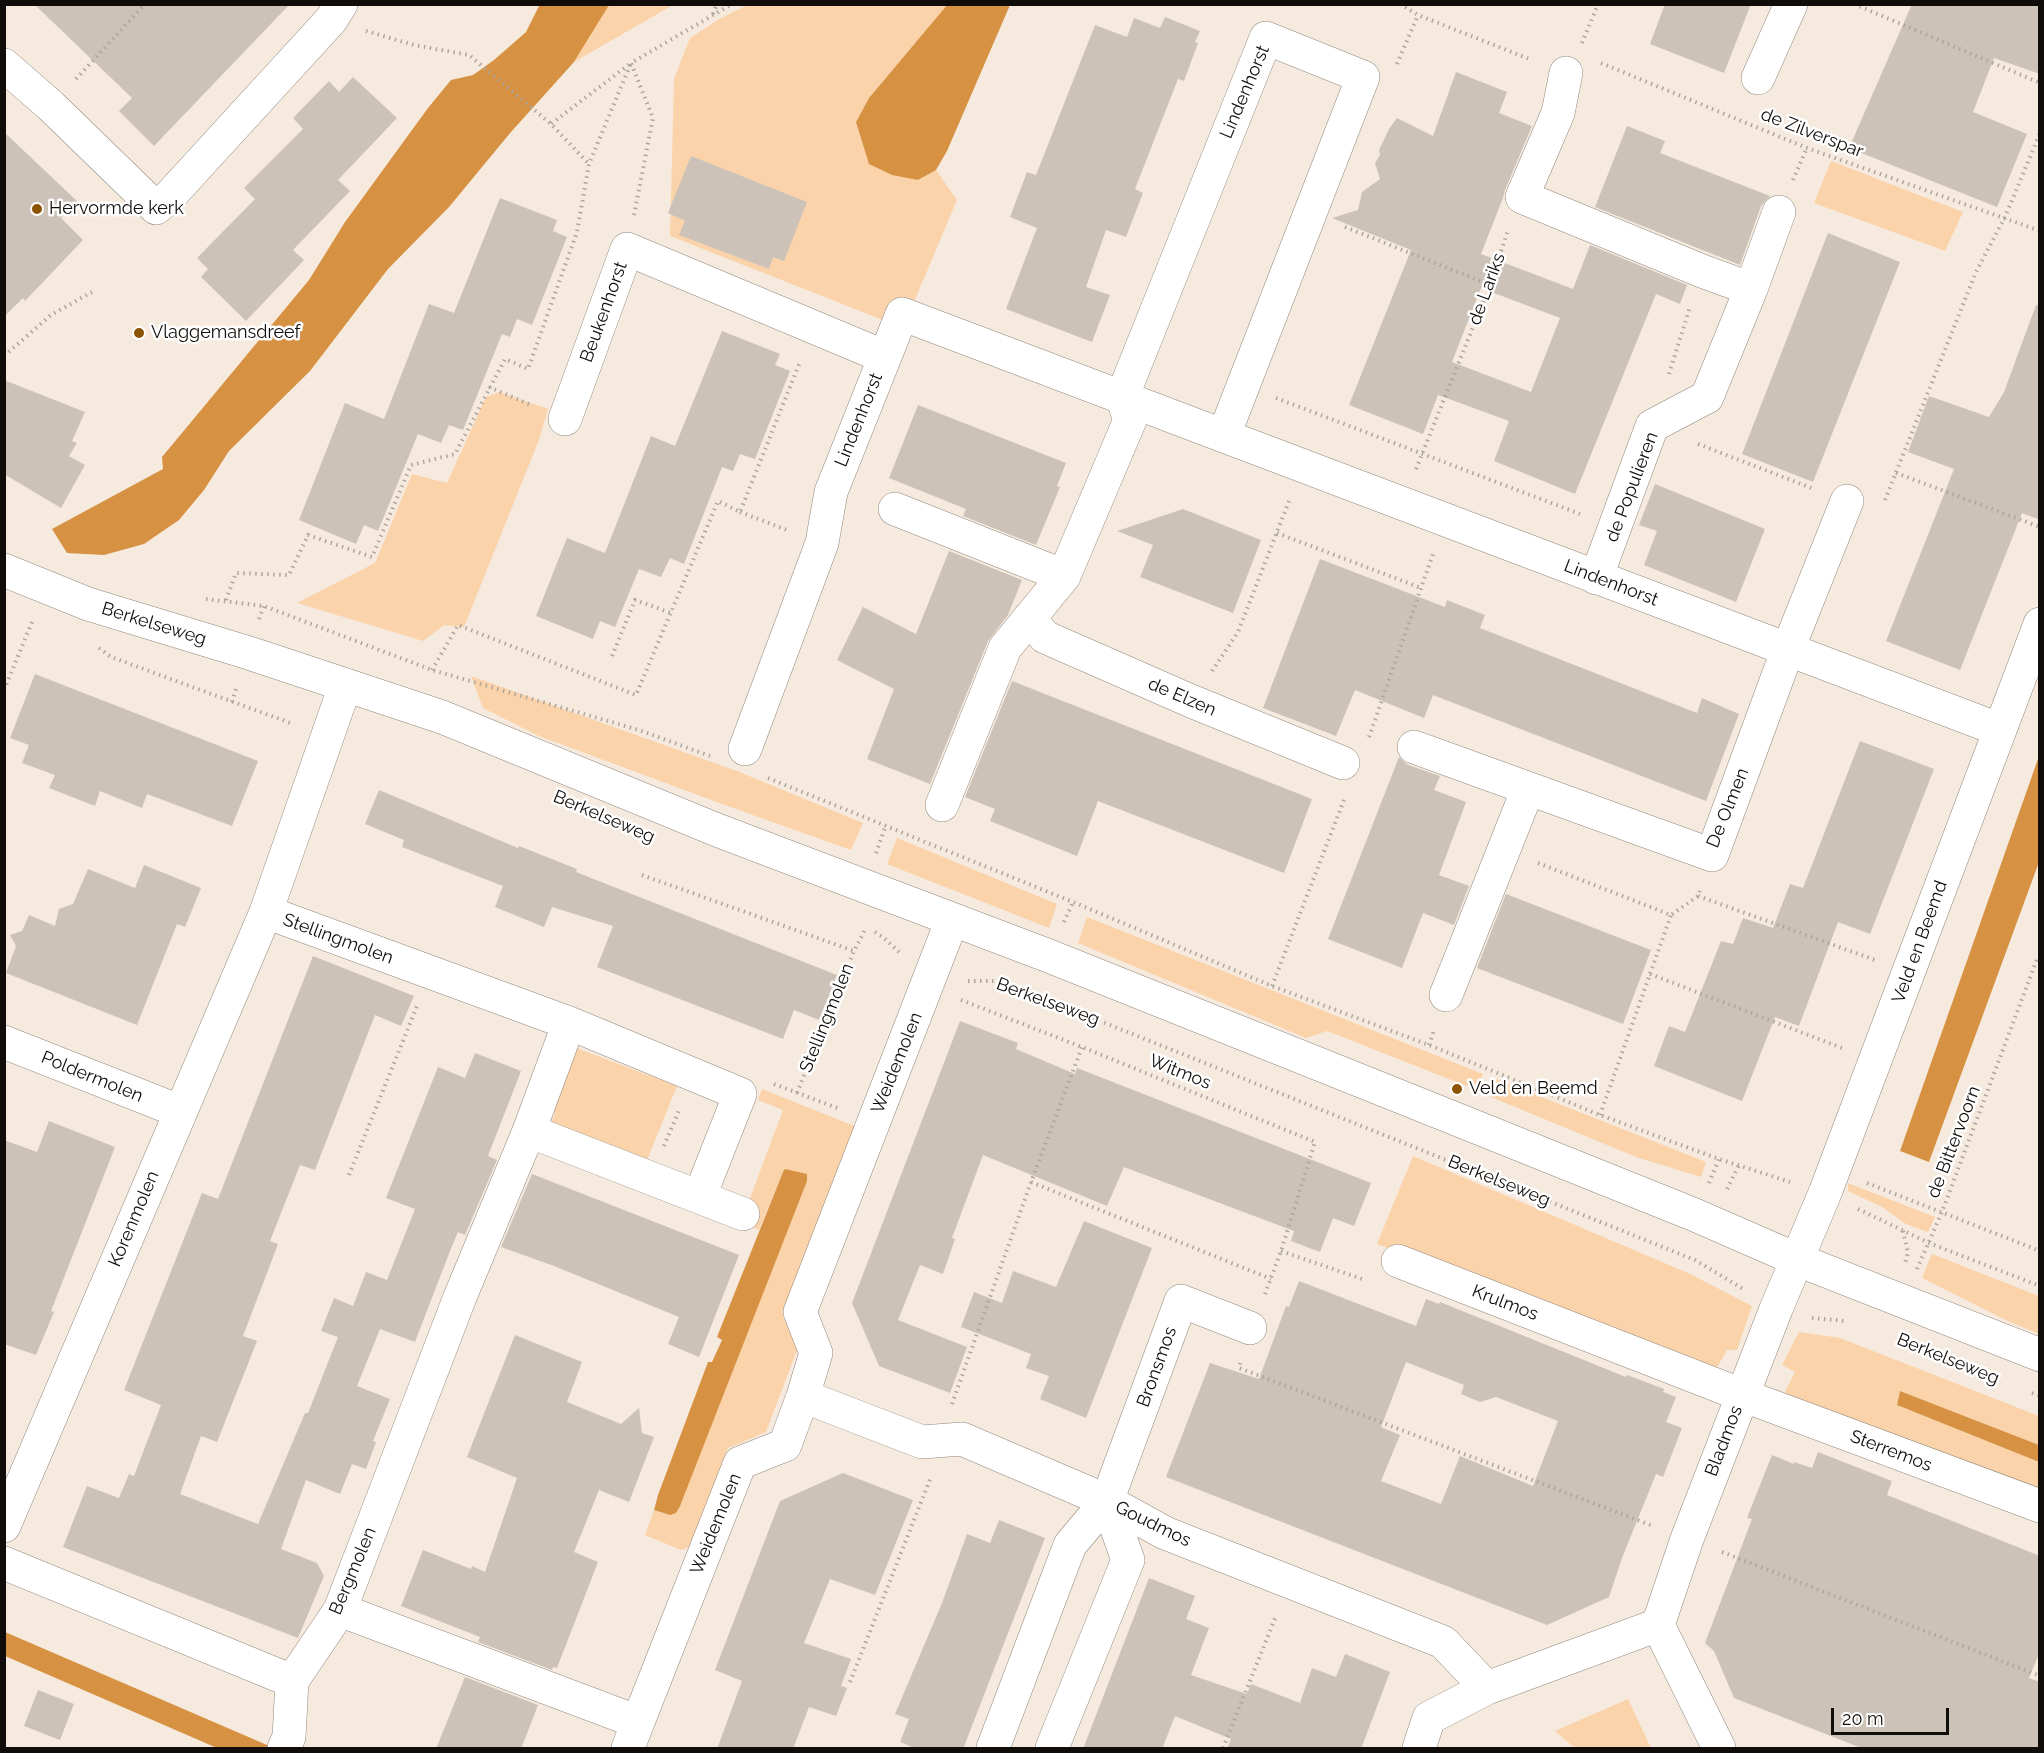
<!DOCTYPE html>
<style>
body{margin:0}
#map{position:relative;width:2044px;height:1753px;overflow:hidden;background:#f6eadf;font-family:Raleway,sans-serif}
canvas{display:block}
.frame{position:absolute;inset:0;border:6px solid #100c09;pointer-events:none}
.scale{position:absolute;left:1831px;top:1708px;width:118px;height:27px;box-sizing:border-box;border:3px solid #100c09;border-top:0;padding-left:8px;font-size:18px;line-height:21px;white-space:nowrap;color:#100c09;-webkit-text-stroke:4px #fff;paint-order:stroke}
</style>
<div id="map">
<canvas width="2044" height="1753"></canvas>
<div class="frame"></div>
<div class="scale">20 m</div>
</div>
<script>
const ctx = document.querySelector('canvas').getContext('2d');
ctx.lineJoin = 'round';
function paint(path, color) { ctx.fillStyle = color; ctx.fill(path, 'evenodd'); }
function stroke(path, color, width, dash) { ctx.strokeStyle = color; ctx.lineWidth = width; ctx.lineCap = dash ? 'butt' : 'round'; ctx.setLineDash(dash || []); ctx.stroke(path); }
function label(font, color, halo, rows, align = 'center') {
  ctx.font = font + ' Raleway,sans-serif'; ctx.lineWidth = 5; ctx.setLineDash([]); ctx.textBaseline = 'middle'; ctx.strokeStyle = halo; ctx.fillStyle = color; for (const [text, x, y, turn = 0] of rows) {
    ctx.save(); ctx.translate(x, y); ctx.rotate((+turn || 0) * Math.PI / 180); ctx.textAlign = isNaN(turn) ? turn : align; if (halo) ctx.strokeText(text, 0, 0); ctx.fillText(text, 0, 0); ctx.restore();
  }
}
paint(new Path2D(`
 M 609,5 L 673,5 L 574,62 Z
 M 747,5 L 948,5 L 869,98 L 856,122 L 918,180 L 936,170 L 957,200 L 903,328 L 670,236 L 674,79 L 690,38 L 721,18 Z
 M 1831,161 L 1963,212 L 1945,251 L 1814,203 Z
 M 499,392 L 548,409 L 539,440 L 464,627 L 444,625 L 423,641 L 297,603 L 375,563 L 412,474 L 447,483 L 486,397 Z
 M 471,676 L 737,771 L 863,823 L 851,850 L 722,804 L 539,736 L 483,708 Z
 M 897,838 L 1057,904 L 1049,928 L 887,864 Z
 M 1087,917 L 1483,1074 L 1477,1090 L 1327,1031 L 1306,1038 L 1078,943 Z
 M 571,1046 L 677,1086 L 644,1168 L 549,1129 L 555,1113 L 546,1113 Z
 M 1496,1079 L 1706,1162 L 1701,1177 L 1636,1157 L 1491,1097 Z
 M 762,1089 L 857,1127 L 783,1316 L 797,1350 L 766,1432 L 728,1448 L 689,1547 L 681,1550 L 645,1535 L 654,1510 L 670,1515 L 783,1172 L 759,1230 L 742,1224 L 747,1206 L 783,1110 L 758,1100 Z
 M 1413,1156 L 1688,1273 L 1752,1306 L 1737,1350 L 1727,1350 L 1715,1371 L 1377,1244 Z
 M 1848,1183 L 1935,1217 L 1928,1232 L 1906,1224 L 1882,1207 L 1848,1191 Z
 M 1932,1254 L 2039,1296 L 2039,1334 L 2010,1322 L 1922,1278 Z
 M 1799,1332 L 1840,1338 L 2039,1416 L 2039,1445 L 1900,1391 L 1897,1405 L 2039,1462 L 2039,1499 L 1781,1400 L 1795,1372 L 1782,1365 Z
 M 1628,1699 L 1651,1748 L 1575,1748 L 1555,1731 Z`), '#fbd3aa');
paint(new Path2D(`
 M 540,4 L 609,5 L 574,62 L 511,132 L 449,207 L 388,269 L 310,371 L 229,451 L 204,490 L 179,520 L 144,544 L 104,555 L 67,553 L 52,529 L 163,469 L 162,457 L 309,280 L 345,222 L 428,108 L 451,80 L 473,75 L 494,60 L 526,32 Z
 M 948,4 L 1010,5 L 947,151 L 936,170 L 918,180 L 892,175 L 869,164 L 856,122 L 869,98 Z
 M 2039,756 L 2039,862 L 1929,1162 L 1900,1151 Z
 M 785,1169 L 807,1174 L 807,1181 L 680,1506 L 676,1513 L 670,1515 L 654,1510 L 658,1495 L 708,1362 L 712,1362 L 722,1340 L 717,1337 L 783,1172 Z
 M 1900,1391 L 2039,1445 L 2039,1462 L 1897,1405 Z
 M 5,1632 L 274,1748 L 217,1748 L 5,1656 Z`), '#d69242');
paint(new Path2D(`
 M 34,4 L 290,4 L 154,146 L 119,111 L 132,98 Z
 M 1665,4 L 1751,4 L 1724,73 L 1650,44 Z
 M 1912,4 L 2040,4 L 2040,74 L 1994,58 L 1973,112 L 2027,134 L 1997,207 L 1849,148 Z
 M 1165,17 L 1200,31 L 1195,42 L 1198,43 L 1184,81 L 1178,79 L 1135,189 L 1143,193 L 1126,237 L 1106,230 L 1086,287 L 1110,295 L 1092,342 L 1006,309 L 1037,228 L 1010,217 L 1027,172 L 1036,175 L 1095,25 L 1127,37 L 1134,18 L 1160,28 Z
 M 1456,72 L 1507,92 L 1499,113 L 1532,126 L 1505,190 L 1503,198 L 1481,254 L 1573,289 L 1590,245 L 1687,285 L 1680,304 L 1656,294 L 1575,494 L 1494,461 L 1509,421 L 1438,395 L 1423,434 L 1349,405 L 1411,250 L 1332,218 L 1358,210 L 1362,192 L 1380,179 L 1375,163 L 1380,155 L 1379,150 L 1389,129 L 1397,118 L 1433,136 ZM 1481,288 L 1560,318 L 1531,392 L 1452,362 Z
 M 353,77 L 397,118 L 338,180 L 350,191 L 293,250 L 304,260 L 246,321 L 201,277 L 208,269 L 197,258 L 255,199 L 244,188 L 303,129 L 293,118 L 329,81 L 339,92 Z
 M 1627,126 L 1665,141 L 1660,153 L 1770,196 L 1761,206 L 1740,265 L 1595,207 Z
 M 4,132 L 77,201 L 61,218 L 83,240 L 25,301 L 23,298 L 4,317 Z
 M 691,156 L 807,202 L 784,261 L 773,257 L 769,269 L 679,235 L 685,221 L 668,213 Z
 M 500,198 L 557,220 L 553,231 L 567,237 L 532,325 L 517,319 L 510,337 L 502,334 L 463,430 L 449,425 L 441,443 L 418,434 L 378,531 L 364,525 L 356,544 L 299,520 L 345,403 L 384,419 L 429,304 L 454,313 Z
 M 1828,233 L 1900,262 L 1813,482 L 1742,454 Z
 M 2036,305 L 2040,306 L 2040,520 L 2022,513 L 1960,670 L 1886,641 L 1954,469 L 1908,452 L 1929,396 L 1989,417 L 2004,392 Z
 M 722,331 L 780,354 L 775,365 L 790,371 L 755,459 L 740,454 L 733,471 L 722,467 L 684,564 L 670,558 L 661,577 L 639,569 L 615,627 L 600,621 L 593,639 L 536,616 L 567,538 L 605,553 L 651,436 L 675,446 Z
 M 4,380 L 85,412 L 72,441 L 77,443 L 69,456 L 85,465 L 61,508 L 4,474 Z
 M 918,405 L 1066,463 L 1057,486 L 1060,487 L 1036,545 L 963,516 L 966,509 L 889,478 Z
 M 1655,484 L 1765,529 L 1736,602 L 1644,565 L 1657,531 L 1639,525 Z
 M 1183,509 L 1261,540 L 1233,613 L 1140,577 L 1153,545 L 1117,531 Z
 M 949,551 L 1022,580 L 1008,615 L 988,641 L 930,784 L 867,759 L 894,689 L 837,660 L 863,607 L 916,634 Z
 M 1320,559 L 1445,607 L 1447,600 L 1485,615 L 1480,628 L 1697,713 L 1702,698 L 1739,714 L 1706,801 L 1433,695 L 1424,718 L 1355,690 L 1336,736 L 1263,708 Z
 M 35,674 L 258,761 L 232,826 L 147,794 L 142,808 L 100,791 L 95,806 L 49,788 L 55,775 L 22,763 L 29,745 L 10,738 Z
 M 1012,681 L 1312,799 L 1284,873 L 1098,801 L 1077,856 L 990,821 L 995,809 L 965,797 Z
 M 1860,741 L 1934,769 L 1870,934 L 1838,922 L 1799,1026 L 1775,1017 L 1742,1101 L 1654,1066 L 1669,1026 L 1685,1032 L 1721,941 L 1733,944 L 1743,918 L 1773,928 L 1790,884 L 1803,888 Z
 M 1399,757 L 1408,765 L 1440,776 L 1434,790 L 1466,802 L 1439,875 L 1469,886 L 1454,925 L 1423,913 L 1402,968 L 1328,939 Z
 M 379,790 L 518,848 L 519,846 L 577,869 L 576,872 L 837,975 L 819,1020 L 794,1010 L 783,1039 L 597,967 L 613,926 L 552,907 L 544,927 L 495,907 L 503,886 L 402,847 L 404,840 L 365,824 Z
 M 144,865 L 201,888 L 185,927 L 177,924 L 137,1025 L 6,973 L 16,946 L 10,935 L 22,931 L 29,915 L 55,926 L 59,909 L 73,904 L 88,869 L 135,888 Z
 M 1506,894 L 1651,950 L 1623,1024 L 1477,968 Z
 M 313,956 L 414,996 L 401,1026 L 375,1015 L 315,1170 L 300,1165 L 270,1241 L 278,1244 L 243,1336 L 257,1341 L 217,1442 L 201,1436 L 180,1494 L 258,1524 L 305,1413 L 308,1413 L 338,1337 L 321,1331 L 334,1298 L 353,1306 L 366,1272 L 387,1280 L 415,1209 L 386,1198 L 438,1067 L 465,1078 L 475,1053 L 521,1071 L 488,1156 L 497,1160 L 465,1235 L 458,1232 L 450,1251 L 415,1342 L 380,1329 L 357,1386 L 390,1399 L 373,1441 L 376,1442 L 366,1469 L 352,1464 L 340,1494 L 306,1480 L 281,1549 L 317,1563 L 324,1576 L 298,1638 L 63,1547 L 87,1486 L 119,1498 L 129,1474 L 134,1476 L 161,1405 L 124,1390 L 202,1193 L 218,1199 Z
 M 960,1021 L 1018,1043 L 1016,1049 L 1075,1074 L 1077,1068 L 1371,1183 L 1354,1226 L 1333,1218 L 1320,1252 L 1291,1241 L 1294,1231 L 1124,1167 L 1107,1206 L 983,1155 L 952,1238 L 955,1239 L 943,1274 L 920,1265 L 898,1320 L 967,1347 L 950,1393 L 879,1366 L 852,1303 Z
 M 49,1121 L 115,1147 L 51,1311 L 54,1312 L 36,1355 L 4,1344 L 4,1140 L 37,1152 Z
 M 532,1174 L 739,1255 L 699,1357 L 668,1344 L 679,1317 L 554,1266 L 501,1247 Z
 M 1084,1221 L 1152,1248 L 1086,1418 L 1040,1399 L 1049,1376 L 1026,1368 L 1031,1354 L 961,1327 L 974,1292 L 1002,1303 L 1013,1271 L 1056,1287 Z
 M 1299,1281 L 1416,1326 L 1426,1299 L 1439,1304 L 1440,1302 L 1626,1377 L 1627,1375 L 1664,1389 L 1663,1392 L 1676,1397 L 1666,1422 L 1682,1428 L 1663,1477 L 1656,1474 L 1622,1558 L 1609,1597 L 1547,1625 L 1166,1477 L 1210,1363 L 1259,1379 L 1286,1306 L 1289,1307 ZM 1406,1362 L 1464,1385 L 1461,1394 L 1480,1402 L 1496,1397 L 1558,1421 L 1533,1486 L 1460,1456 L 1441,1504 L 1381,1481 L 1400,1435 L 1381,1427 Z
 M 515,1335 L 582,1362 L 567,1402 L 621,1424 L 639,1408 L 642,1433 L 654,1437 L 629,1502 L 599,1490 L 574,1552 L 598,1562 L 557,1668 L 553,1667 L 552,1670 L 478,1642 L 480,1637 L 401,1606 L 423,1550 L 471,1569 L 472,1566 L 485,1572 L 517,1478 L 467,1457 Z
 M 1818,1452 L 1892,1481 L 1887,1495 L 2040,1556 L 2040,1651 L 2029,1678 L 2040,1682 L 2040,1749 L 1864,1749 L 1734,1698 L 1714,1651 L 1705,1643 L 1752,1519 L 1747,1518 L 1772,1455 L 1794,1464 L 1794,1462 L 1812,1468 Z
 M 843,1473 L 913,1500 L 875,1595 L 830,1579 L 804,1643 L 851,1659 L 841,1686 L 847,1688 L 836,1716 L 809,1707 L 793,1749 L 717,1749 L 742,1681 L 715,1670 L 780,1501 Z
 M 999,1520 L 1045,1538 L 963,1749 L 917,1749 L 900,1742 L 909,1719 L 895,1714 L 942,1603 L 967,1534 L 990,1543 Z
 M 1149,1578 L 1195,1596 L 1186,1619 L 1209,1628 L 1191,1675 L 1247,1694 L 1251,1684 L 1300,1703 L 1312,1668 L 1336,1677 L 1345,1654 L 1390,1672 L 1361,1749 L 1227,1749 L 1231,1739 L 1175,1716 L 1162,1749 L 1083,1749 Z
 M 465,1677 L 538,1705 L 521,1749 L 436,1749 Z
 M 38,1690 L 74,1704 L 60,1740 L 24,1726 Z`), '#cdc2b7');
const minor = new Path2D(`
 M 4,65 L 51,106 L 156,208 L 168,198 L 331,20 L 341,4
 M 1566,73 L 1558,113 L 1522,197 L 1702,271 L 1751,289
 M 1758,78 L 1791,4
 M 565,419 L 627,249 L 885,357
 M 895,509 L 1064,576
 M 4,570 L 88,604 L 249,653 L 442,717 L 717,830 L 1049,956 L 1446,1115 L 1695,1215 L 1798,1260 L 2040,1355
 M 1596,578 L 1652,426 L 1707,397 L 1751,289 L 1779,212
 M 1029,618 L 1045,637 L 1191,701 L 1343,763
 M 345,686 L 266,912 L 569,1023 L 740,1094 L 703,1188
 M 1414,747 L 1712,855 L 1788,649 L 1847,501
 M 745,749 L 822,543 L 831,492 L 902,314 L 1998,729
 M 942,805 L 1005,648 L 1064,576 L 1130,420 L 1122,397 L 1266,38 L 1363,77 L 1224,435
 M 1446,995 L 1528,789
 M 4,1042 L 179,1111
 M 529,1131 L 743,1214
 M 1398,1261 L 1742,1395 L 2040,1506
 M 803,1396 L 922,1442 L 962,1439 L 1107,1501 L 1165,1533 L 1443,1642 L 1487,1688
 M 4,1526 L 266,912
 M 4,1563 L 292,1681 L 340,1610 L 460,1297 L 529,1131 L 569,1023
 M 340,1610 L 638,1722 L 740,1463 L 785,1445 L 803,1396 L 816,1353 L 800,1312 L 952,920
 M 1658,1625 L 1687,1539 L 1776,1309 L 1825,1193 L 2040,624
 M 284,1748 L 289,1737 L 292,1681
 M 628,1748 L 638,1722
 M 993,1748 L 1070,1545 L 1107,1501 L 1181,1301 L 1250,1328
 M 1052,1748 L 1128,1560 L 1107,1501
 M 1419,1748 L 1429,1718 L 1487,1688 L 1658,1625 L 1719,1748`);
stroke(minor, '#91877c', 34);
stroke(new Path2D(`
 M 1400,4 L 1418,15 L 1532,60
 M 1854,4 L 2040,83
 M 713,14 L 717,4
 M 366,31 L 414,45 L 469,55 L 551,124 L 589,164
 M 1582,43 L 1598,4
 M 1601,63 L 1807,148 L 2040,231
 M 1397,64 L 1418,15
 M 76,79 L 145,4
 M 1793,180 L 1807,148
 M 634,215 L 653,118 L 631,63 L 732,4
 M 1345,227 L 1490,285
 M 4,356 L 51,315 L 92,292
 M 1669,374 L 1690,307
 M 489,387 L 531,405
 M 1276,398 L 1580,514
 M 1698,444 L 1814,489
 M 1416,469 L 1490,285 L 1508,230
 M 1896,473 L 2040,527
 M 1885,500 L 1976,272 L 2005,217 L 2040,133
 M 740,512 L 787,530
 M 1277,533 L 1421,588
 M 206,599 L 264,606 L 432,670 L 639,730 L 710,756
 M 226,600 L 236,573 L 289,575 L 308,535 L 372,557 L 411,465 L 455,454 L 505,359 L 528,369 L 577,232 L 589,164 L 631,63 L 551,124
 M 259,619 L 264,606
 M 99,648 L 111,657 L 293,724
 M 612,656 L 635,600 L 671,613
 M 432,670 L 458,625 L 636,695 L 718,501 L 740,512 L 800,362
 M 1212,671 L 1238,632 L 1289,501
 M 4,690 L 32,622
 M 232,702 L 237,686
 M 1369,737 L 1433,554
 M 768,778 L 1073,902 L 1272,986 L 1429,1045 L 1600,1115 L 1719,1159 L 1790,1182
 M 876,853 L 886,825
 M 1538,863 L 1671,915 L 1698,896 L 1700,891
 M 642,875 L 854,951
 M 1698,896 L 1875,960
 M 1064,922 L 1073,902
 M 875,932 L 883,937 L 899,952
 M 1650,974 L 1842,1048
 M 968,981 L 996,981 L 1033,994 L 1695,1260 L 1745,1290
 M 1272,986 L 1344,800
 M 961,1000 L 1082,1047 L 1315,1142 L 1281,1251 L 1265,1294
 M 1429,1045 L 1434,1030
 M 774,1084 L 840,1109
 M 797,1093 L 854,951 L 866,928
 M 1600,1115 L 1671,915
 M 664,1146 L 680,1108
 M 349,1175 L 417,1006
 M 1031,1182 L 1271,1279
 M 1709,1183 L 1719,1159
 M 1867,1183 L 2040,1251
 M 1727,1189 L 1739,1165
 M 1858,1209 L 1929,1243 L 2040,1286
 M 1903,1231 L 1908,1253 L 1905,1263
 M 1281,1251 L 1365,1280
 M 1917,1269 L 1942,1212 L 2037,959 L 2040,960
 M 1812,1318 L 1846,1321
 M 1240,1363 L 1239,1368 L 1653,1526
 M 2032,1393 L 2040,1396
 M 952,1404 L 1031,1182 L 1082,1047
 M 1722,1552 L 2040,1676
 M 850,1682 L 931,1477
 M 1223,1748 L 1276,1616`), '#aea59c', 4, [1.5, 4.5]);
stroke(minor, '#fff', 33);
for (const [x, y, r, color] of [
 [37,209,6,"#8a5403"],
 [139,333,6,"#8a5403"],
 [1457,1089,6,"#8a5403"]
]) { const dot = new Path2D(); dot.arc(x, y, r, 0, 2 * Math.PI); ctx.fillStyle = color; ctx.fill(dot); stroke(dot, '#fff', 2); }
label('18px', '#100c09', '#fff', [
 ["Lindenhorst",1245,92,-67],
 ["de Zilverspar",1812,133,21],
 ["de Lariks",1487,289,-70],
 ["Beukenhorst",604,312,-70],
 ["Lindenhorst",859,420,-68],
 ["de Populieren",1632,487,-69],
 ["Lindenhorst",1611,583,21],
 ["Berkelseweg",154,624,17],
 ["de Elzen",1182,697,23],
 ["De Olmen",1728,808,-68],
 ["Berkelseweg",604,817,23],
 ["Stellingmolen",338,939,20],
 ["Veld en Beemd",1920,942,-70],
 ["Berkelseweg",1048,1002,20],
 ["Stellingmolen",827,1018,-68],
 ["Weidemolen",897,1063,-68],
 ["Witmos",1180,1072,22],
 ["Poldermolen",92,1077,22],
 ["de Bittervoorn",1954,1142,-69],
 ["Berkelseweg",1499,1181,22],
 ["Korenmolen",134,1219,-67],
 ["Krulmos",1505,1303,21],
 ["Berkelseweg",1948,1359,22],
 ["Bronsmos",1157,1367,-70],
 ["Bladmos",1724,1441,-69],
 ["Sterremos",1891,1451,21],
 ["Weidemolen",716,1524,-68],
 ["Goudmos",1153,1524,26],
 ["Bergmolen",353,1571,-67]
]);
label('18px', '#100c09', '#fff', [
 ["Hervormde kerk",49,209],
 ["Vlaggemansdreef",151,333],
 ["Veld en Beemd",1469,1089]
], 'left');
</script>
